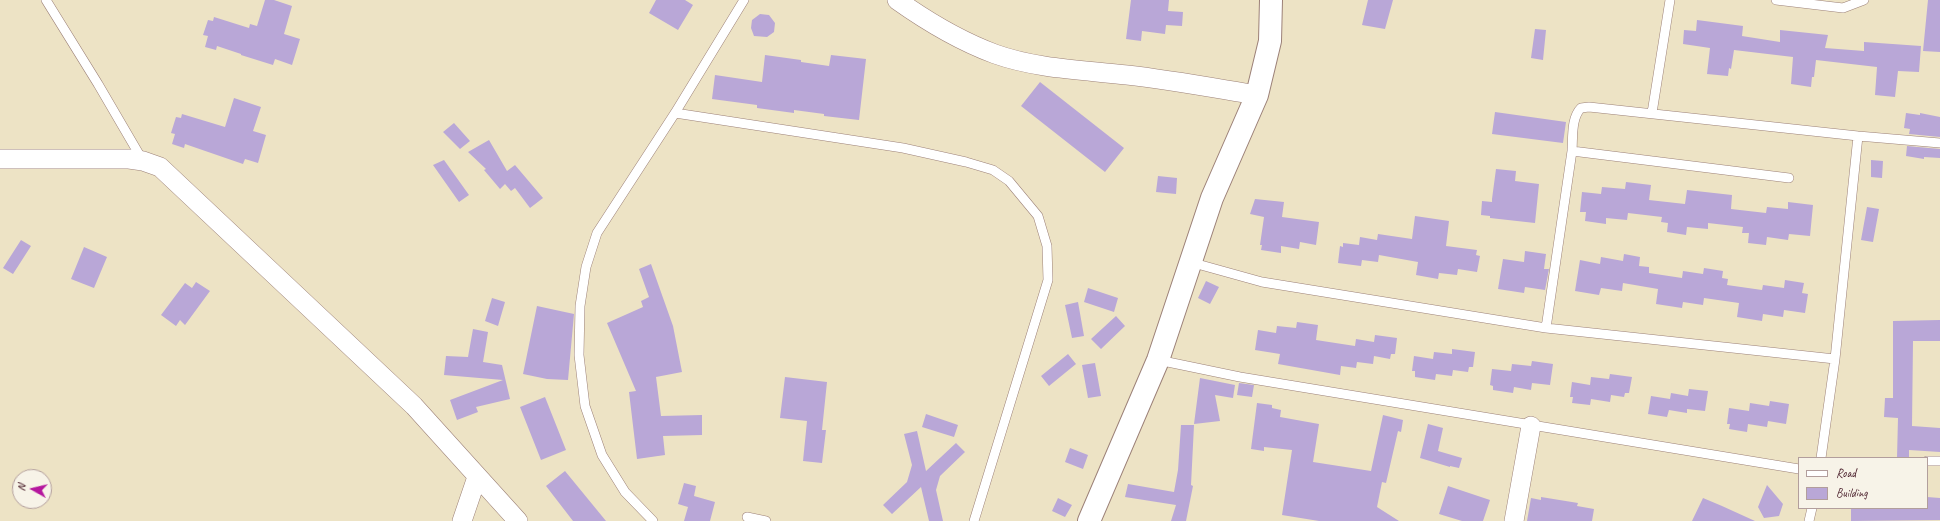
<!DOCTYPE html>
<style>
body{margin:0}
#map{position:relative;width:1940px;height:521px;overflow:hidden;background:#ede3c5;font-family:Caveat,sans-serif}
canvas{display:block}
.legend{position:absolute;left:1798px;top:457px;width:130px;height:52px;box-sizing:border-box;background:#f7f3e8;border:1px solid #b29e9c;margin:0;padding:5px 7px;list-style:none;font-size:12px;color:#4a1f2b}
.legend li{display:flex;align-items:center;gap:8px;height:20px}
.legend b{width:20px;border:1px solid #b29e9c}
.north{position:absolute;left:12px;top:469px;width:40px;height:40px;box-sizing:border-box;background:#f7f3e8;border:1px solid #b29e9c;border-radius:50%;rotate:278deg;font-size:11px;font-weight:700;line-height:16px;text-align:center;color:#4a1f2b}
.north::after{content:'';display:block;margin:auto;width:14px;height:18px;background:#b5179e;clip-path:polygon(50% 0,100% 100%,50% 72%,0 100%)}
</style>
<div id="map">
<canvas width="1940" height="521"></canvas>
<ul class="legend">
<li><b style="height:5px;background:#fff"></b>Road</li>
<li><b style="height:11px;background:#b9a7d7"></b>Building</li>
</ul>
<div class="north">N</div>
</div>
<script>
const ctx = document.querySelector('canvas').getContext('2d');
ctx.lineJoin = 'round';
function paint(path, color) { ctx.fillStyle = color; ctx.fill(path, 'evenodd'); }
function stroke(path, color, width, dash) { ctx.strokeStyle = color; ctx.lineWidth = width; ctx.lineCap = dash ? 'butt' : 'round'; ctx.setLineDash(dash || []); ctx.stroke(path); }
paint(new Path2D(`
 M 265,0 L 274,0 L 292,6 L 284,34 L 300,39 L 292,65 L 275,59 L 273,65 L 241,55 L 241,54 L 217,46 L 216,50 L 205,47 L 208,36 L 203,35 L 208,20 L 213,21 L 214,17 L 249,28 L 250,24 L 257,26 Z
 M 656,0 L 685,0 L 693,5 L 678,30 L 649,13 Z
 M 1131,0 L 1169,0 L 1168,11 L 1183,12 L 1182,26 L 1166,25 L 1165,34 L 1142,31 L 1141,41 L 1126,39 Z
 M 1368,0 L 1393,0 L 1385,29 L 1362,25 Z
 M 1928,0 L 1940,0 L 1940,52 L 1923,51 Z
 M 760,14 L 769,15 L 775,23 L 774,32 L 767,37 L 754,36 L 751,28 L 752,20 Z
 M 1697,20 L 1743,26 L 1742,36 L 1780,42 L 1780,30 L 1828,35 L 1825,48 L 1864,51 L 1864,42 L 1921,46 L 1919,72 L 1898,71 L 1895,97 L 1875,95 L 1877,67 L 1816,60 L 1814,77 L 1812,77 L 1811,87 L 1791,84 L 1793,57 L 1734,50 L 1731,69 L 1729,68 L 1728,76 L 1707,74 L 1710,48 L 1683,44 L 1684,30 L 1696,31 Z
 M 1535,29 L 1546,30 L 1543,60 L 1531,58 Z
 M 765,55 L 801,60 L 801,62 L 829,66 L 831,55 L 866,59 L 859,120 L 824,116 L 824,114 L 794,110 L 794,113 L 757,108 L 757,105 L 712,99 L 715,75 L 762,82 Z
 M 1040,82 L 1124,148 L 1105,172 L 1021,106 Z
 M 234,98 L 261,107 L 253,131 L 266,135 L 258,163 L 245,159 L 243,164 L 185,144 L 184,148 L 172,144 L 175,134 L 171,133 L 176,117 L 181,118 L 182,114 L 225,127 Z
 M 1495,112 L 1566,122 L 1563,143 L 1492,134 Z
 M 1906,113 L 1920,115 L 1920,113 L 1940,117 L 1940,137 L 1909,134 L 1910,129 L 1904,128 Z
 M 454,123 L 470,141 L 460,149 L 443,132 Z
 M 489,140 L 507,171 L 515,165 L 543,198 L 530,208 L 515,188 L 511,191 L 505,184 L 500,189 L 484,170 L 486,169 L 468,152 Z
 M 1907,146 L 1940,149 L 1940,158 L 1924,157 L 1924,159 L 1906,156 Z
 M 444,160 L 469,195 L 459,202 L 433,165 Z
 M 1871,160 L 1883,161 L 1882,178 L 1871,177 Z
 M 1496,169 L 1516,171 L 1515,181 L 1539,184 L 1535,223 L 1490,218 L 1490,216 L 1481,215 L 1482,201 L 1492,202 L 1492,199 Z
 M 1158,176 L 1177,178 L 1176,194 L 1156,192 Z
 M 1626,182 L 1651,185 L 1649,200 L 1685,204 L 1687,190 L 1732,195 L 1731,209 L 1766,213 L 1767,207 L 1788,209 L 1788,202 L 1813,205 L 1810,236 L 1789,234 L 1788,240 L 1767,237 L 1766,245 L 1748,243 L 1749,233 L 1742,233 L 1743,227 L 1708,223 L 1708,229 L 1687,227 L 1686,235 L 1667,232 L 1668,223 L 1661,222 L 1662,217 L 1628,213 L 1627,220 L 1606,218 L 1606,224 L 1585,221 L 1586,212 L 1580,212 L 1582,192 L 1601,194 L 1602,187 L 1625,189 Z
 M 1255,199 L 1284,202 L 1282,217 L 1319,222 L 1316,245 L 1300,242 L 1299,249 L 1281,246 L 1281,253 L 1261,250 L 1262,245 L 1260,245 L 1264,217 L 1250,214 Z
 M 1867,207 L 1879,209 L 1873,242 L 1861,240 Z
 M 1415,216 L 1449,221 L 1446,246 L 1477,250 L 1476,255 L 1480,256 L 1477,272 L 1458,269 L 1457,275 L 1439,273 L 1438,279 L 1416,275 L 1418,262 L 1379,255 L 1378,262 L 1362,260 L 1361,266 L 1338,263 L 1340,246 L 1343,247 L 1343,243 L 1359,245 L 1360,237 L 1377,240 L 1378,234 L 1412,239 Z
 M 21,240 L 31,246 L 13,274 L 3,268 Z
 M 84,247 L 107,257 L 94,288 L 71,279 Z
 M 1525,251 L 1546,254 L 1544,269 L 1549,269 L 1545,290 L 1525,287 L 1524,293 L 1498,289 L 1503,259 L 1524,262 Z
 M 1624,254 L 1640,257 L 1639,266 L 1649,267 L 1649,273 L 1682,278 L 1683,271 L 1703,274 L 1704,268 L 1723,271 L 1722,278 L 1728,279 L 1727,285 L 1762,290 L 1763,285 L 1784,288 L 1785,280 L 1804,283 L 1802,293 L 1808,294 L 1805,313 L 1784,310 L 1783,317 L 1763,314 L 1762,321 L 1737,317 L 1739,303 L 1704,298 L 1703,305 L 1683,302 L 1682,308 L 1656,304 L 1658,289 L 1623,283 L 1622,291 L 1601,288 L 1599,295 L 1575,291 L 1580,260 L 1600,264 L 1601,257 L 1623,261 Z
 M 651,264 L 673,326 L 682,372 L 656,377 L 661,416 L 702,415 L 702,435 L 663,436 L 665,455 L 637,459 L 629,392 L 636,391 L 607,323 L 643,307 L 641,301 L 649,297 L 639,269 Z
 M 1206,281 L 1219,287 L 1210,304 L 1198,298 Z
 M 196,282 L 210,291 L 185,325 L 180,320 L 176,326 L 161,315 L 185,283 L 192,288 Z
 M 1088,288 L 1118,298 L 1114,312 L 1084,302 Z
 M 492,298 L 505,302 L 498,326 L 485,321 Z
 M 1078,302 L 1084,336 L 1072,338 L 1065,305 Z
 M 537,306 L 574,314 L 568,380 L 547,379 L 523,374 Z
 M 1116,316 L 1125,326 L 1101,349 L 1091,339 Z
 M 1940,320 L 1940,341 L 1913,341 L 1912,426 L 1940,428 L 1940,452 L 1909,450 L 1909,458 L 1897,458 L 1898,418 L 1884,417 L 1885,398 L 1893,398 L 1893,321 Z
 M 1297,322 L 1318,325 L 1316,340 L 1355,346 L 1356,339 L 1374,342 L 1375,335 L 1397,338 L 1395,354 L 1391,354 L 1390,359 L 1374,356 L 1373,364 L 1357,362 L 1356,368 L 1341,366 L 1340,375 L 1278,364 L 1280,354 L 1255,350 L 1258,330 L 1276,333 L 1277,326 L 1296,328 Z
 M 473,329 L 488,332 L 483,362 L 502,365 L 510,399 L 476,407 L 478,412 L 457,420 L 450,400 L 503,380 L 444,375 L 446,356 L 468,357 Z
 M 1452,349 L 1475,352 L 1473,367 L 1469,367 L 1468,372 L 1453,370 L 1452,376 L 1436,374 L 1435,380 L 1415,377 L 1415,371 L 1412,371 L 1414,356 L 1433,359 L 1434,352 L 1452,354 Z
 M 1068,354 L 1076,364 L 1049,386 L 1041,376 Z
 M 1532,361 L 1553,364 L 1550,385 L 1532,383 L 1531,390 L 1514,387 L 1513,393 L 1493,390 L 1493,386 L 1490,385 L 1492,369 L 1511,371 L 1512,364 L 1531,366 Z
 M 1095,363 L 1101,396 L 1088,398 L 1082,365 Z
 M 1610,374 L 1632,377 L 1629,393 L 1625,393 L 1624,397 L 1611,395 L 1610,402 L 1591,399 L 1590,405 L 1572,403 L 1573,397 L 1570,397 L 1572,382 L 1590,385 L 1591,377 L 1609,379 Z
 M 785,377 L 827,382 L 822,430 L 826,430 L 822,463 L 803,461 L 807,421 L 780,418 Z
 M 1200,378 L 1235,385 L 1233,398 L 1215,395 L 1220,421 L 1194,424 Z
 M 1239,383 L 1254,385 L 1252,397 L 1237,395 Z
 M 1689,389 L 1708,391 L 1705,411 L 1687,409 L 1687,413 L 1669,410 L 1667,417 L 1648,414 L 1651,396 L 1670,399 L 1671,393 L 1688,396 Z
 M 545,397 L 566,450 L 541,460 L 520,407 Z
 M 1770,401 L 1789,404 L 1786,424 L 1768,421 L 1767,427 L 1748,424 L 1747,432 L 1729,429 L 1730,424 L 1727,424 L 1729,408 L 1749,411 L 1750,403 L 1769,406 Z
 M 1257,403 L 1272,405 L 1272,408 L 1281,410 L 1280,417 L 1319,424 L 1313,462 L 1371,471 L 1383,415 L 1403,420 L 1401,432 L 1398,431 L 1386,483 L 1382,482 L 1377,507 L 1399,521 L 1319,521 L 1282,515 L 1292,450 L 1264,447 L 1264,451 L 1251,449 Z
 M 926,414 L 958,425 L 954,437 L 922,427 Z
 M 1428,424 L 1443,428 L 1438,451 L 1462,458 L 1459,468 L 1450,466 L 1450,467 L 1420,458 Z
 M 1181,425 L 1194,425 L 1191,485 L 1193,486 L 1186,521 L 1171,521 L 1176,505 L 1125,497 L 1128,484 L 1174,492 L 1178,470 Z
 M 917,431 L 926,471 L 956,443 L 965,452 L 940,476 L 936,490 L 943,521 L 929,521 L 921,487 L 892,514 L 883,505 L 907,482 L 912,465 L 904,434 Z
 M 1070,448 L 1088,455 L 1083,469 L 1065,462 Z
 M 565,471 L 606,521 L 573,521 L 546,486 Z
 M 684,483 L 696,486 L 694,496 L 715,502 L 710,521 L 684,521 L 688,507 L 678,504 Z
 M 1767,485 L 1783,504 L 1779,516 L 1764,518 L 1758,507 Z
 M 1448,486 L 1490,500 L 1483,521 L 1462,521 L 1439,514 Z
 M 1541,497 L 1578,503 L 1577,506 L 1594,509 L 1592,521 L 1527,521 L 1531,498 L 1541,500 Z
 M 1927,497 L 1940,498 L 1940,520 L 1851,521 L 1851,508 L 1927,508 Z
 M 1058,498 L 1072,505 L 1065,517 L 1052,511 Z
 M 1703,498 L 1722,506 L 1755,521 L 1692,521 Z`), '#b9a7d7');
const service = new Path2D(`
 M 46,0 L 98,84 L 143,161
 M 1776,0 L 1843,8 L 1864,0
 M 675,113 L 903,148 L 966,162 L 993,170 L 1009,181 L 1038,216 L 1047,246 L 1048,280 L 974,521
 M 1652,113 L 1670,0
 M 1572,151 L 1789,178
 M 1190,262 L 1262,282 L 1546,328 L 1835,359
 M 1546,328 L 1572,151 C 1573,137 1571,118 1581,108 L 1589,107 L 1858,136 L 1940,143
 M 1158,360 L 1240,377 L 1799,469
 M 1821,458 L 1835,359 L 1858,136
 M 1927,461 L 1940,461
 M 747,517 L 766,521
 M 653,521 L 625,492 L 602,455 L 585,406 L 579,355 L 580,306 L 586,267 L 597,233 L 675,113 L 744,0
 M 1809,521 L 1812,508`);
const minor = new Path2D(`
 M 897,0 C 928,22 960,41 995,54 C 1037,69 1084,70 1127,75 C 1171,80 1214,88 1257,95
 M 0,159 L 129,159 L 143,161 L 160,167 L 414,406 L 518,521
 M 462,521 L 477,477
 M 1514,521 L 1531,426`);
const tertiary = new Path2D(`
 M 1089,521 L 1158,360 L 1212,198 L 1257,95 L 1270,41 L 1271,0`);
stroke(service, '#9c8178', 10);
stroke(minor, '#9c8178', 20);
stroke(tertiary, '#9c8178', 24);
stroke(service, '#fff', 9);
stroke(minor, '#fff', 19);
stroke(tertiary, '#fff', 22);
</script>
